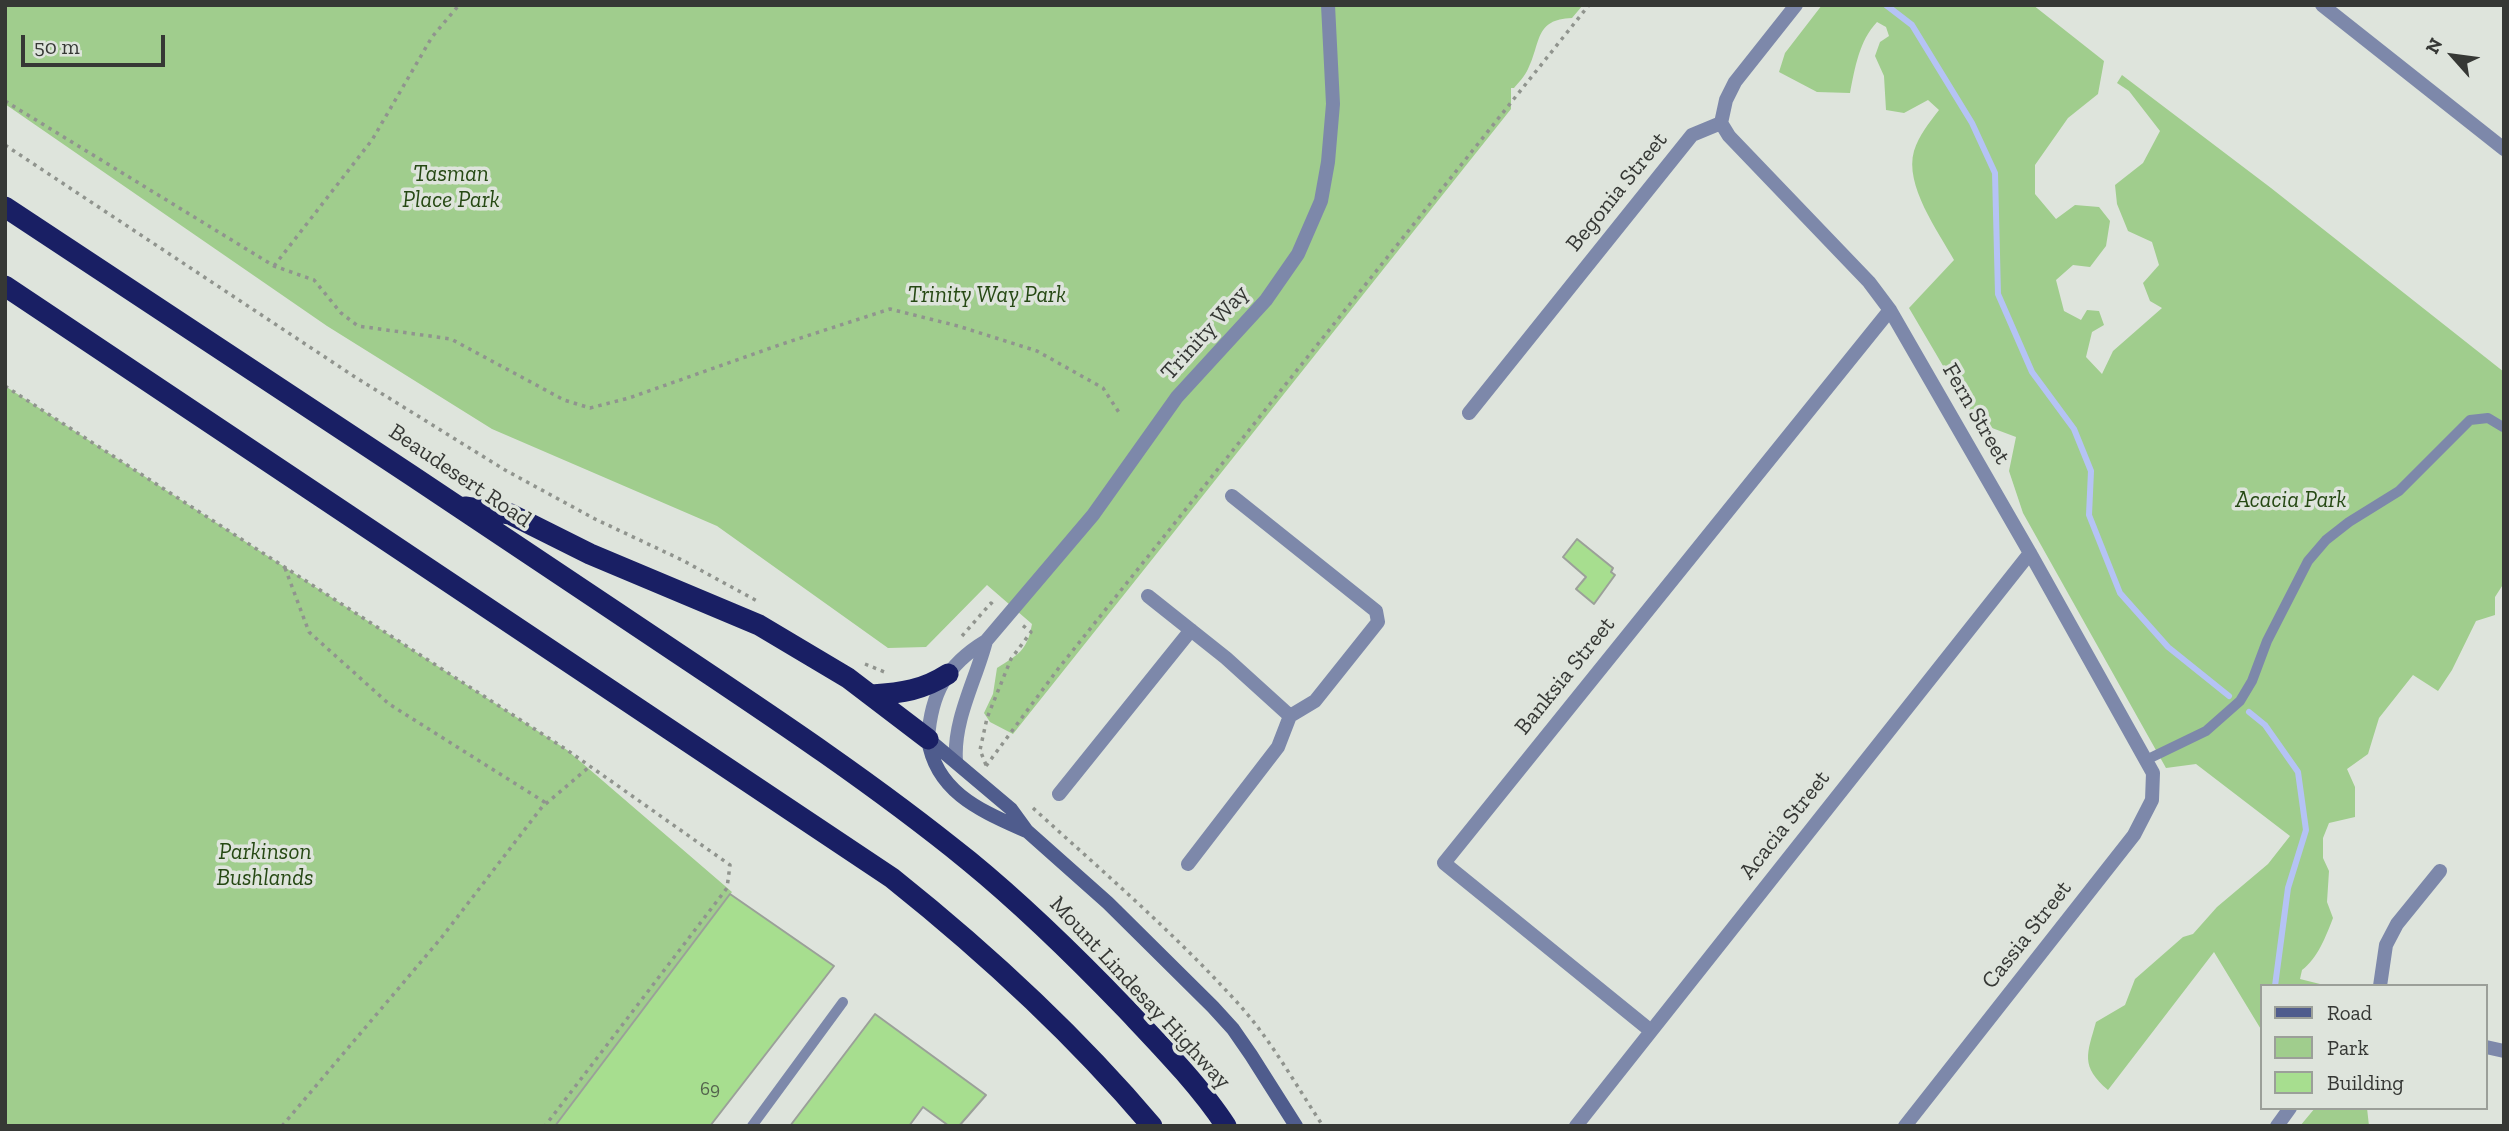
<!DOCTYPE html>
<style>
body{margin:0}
#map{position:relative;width:2509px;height:1131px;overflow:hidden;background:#dee4dc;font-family:"Zilla Slab",serif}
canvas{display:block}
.frame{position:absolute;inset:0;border:7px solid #363835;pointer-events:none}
.legend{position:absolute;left:2260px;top:984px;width:228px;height:126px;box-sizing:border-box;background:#dee4dc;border:2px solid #9b9f99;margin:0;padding:9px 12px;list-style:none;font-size:21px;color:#363835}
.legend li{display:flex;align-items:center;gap:14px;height:35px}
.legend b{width:35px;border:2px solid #9b9f99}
.north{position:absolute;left:2418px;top:21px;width:70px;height:70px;-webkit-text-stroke:5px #dee4dc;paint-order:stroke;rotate:298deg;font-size:19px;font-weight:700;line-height:28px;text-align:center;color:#363835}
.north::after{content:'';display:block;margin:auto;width:24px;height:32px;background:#363835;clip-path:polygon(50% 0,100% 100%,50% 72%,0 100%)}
.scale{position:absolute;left:21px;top:35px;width:144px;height:32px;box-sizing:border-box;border:4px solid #363835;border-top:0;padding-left:9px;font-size:21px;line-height:24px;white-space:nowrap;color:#363835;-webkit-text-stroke:5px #dee4dc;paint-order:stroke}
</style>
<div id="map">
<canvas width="2509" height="1131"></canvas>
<div class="frame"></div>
<ul class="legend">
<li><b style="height:9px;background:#4f5c8d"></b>Road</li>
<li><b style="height:19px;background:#a0cd8d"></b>Park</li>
<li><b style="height:19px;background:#a7de8f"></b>Building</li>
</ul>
<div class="north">N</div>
<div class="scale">50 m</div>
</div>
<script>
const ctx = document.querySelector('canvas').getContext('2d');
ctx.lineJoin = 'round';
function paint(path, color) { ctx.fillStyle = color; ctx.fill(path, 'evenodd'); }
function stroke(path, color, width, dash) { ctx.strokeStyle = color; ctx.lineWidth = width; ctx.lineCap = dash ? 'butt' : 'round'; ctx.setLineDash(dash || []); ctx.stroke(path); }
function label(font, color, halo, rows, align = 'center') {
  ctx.font = font + ' "Zilla Slab",serif'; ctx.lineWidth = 7; ctx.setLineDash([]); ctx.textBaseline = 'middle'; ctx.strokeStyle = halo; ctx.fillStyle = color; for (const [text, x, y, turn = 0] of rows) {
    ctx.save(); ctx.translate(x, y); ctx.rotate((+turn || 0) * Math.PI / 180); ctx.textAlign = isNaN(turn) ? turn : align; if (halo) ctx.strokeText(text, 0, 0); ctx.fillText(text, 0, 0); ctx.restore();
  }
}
paint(new Path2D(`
 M 5,5 L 1583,5 L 1572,18 C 1534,19 1541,44 1528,69 C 1525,76 1519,82 1514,88 L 1511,88 L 1511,109 L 1013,734 L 990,722 L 984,713 L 993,694 L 997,668 C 1019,654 1027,651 1032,624 L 987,585 L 926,647 L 888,648 L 717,526 L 492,429 L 327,326 L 5,104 Z
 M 1822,5 L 2033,5 L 2104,61 L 2098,94 L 2068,118 L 2035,165 L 2035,194 L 2056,219 L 2075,205 L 2099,207 L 2110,221 L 2106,246 L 2090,267 L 2073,265 L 2056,280 L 2064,311 L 2081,320 L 2087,310 L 2099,311 L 2104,325 L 2092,332 L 2086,357 L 2102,374 L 2113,351 L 2162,308 L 2150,301 L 2143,283 L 2159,265 L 2152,242 L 2128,231 L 2117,204 L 2115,185 L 2143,163 L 2160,131 L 2129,91 L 2117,83 L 2122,75 L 2271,188 L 2504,372 L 2504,583 L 2495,597 L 2495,615 L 2476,621 L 2452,670 L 2438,691 L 2413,675 L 2379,718 L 2368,754 L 2347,769 L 2355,787 L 2355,817 L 2329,823 L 2323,838 L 2323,858 L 2329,871 L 2327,902 L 2333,918 C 2326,936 2318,958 2302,970 L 2300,979 L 2328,986 L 2262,986 L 2262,1031 L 2214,952 L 2108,1090 C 2080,1066 2087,1054 2096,1022 L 2125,1005 L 2135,979 L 2183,937 L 2193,934 L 2217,907 L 2268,864 L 2290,836 L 2196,764 L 2166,768 L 2023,513 L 2009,471 L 2016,437 L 1976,422 L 1909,308 L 1954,260 C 1938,231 1904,185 1914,151 C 1919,135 1929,123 1939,110 L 1928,100 L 1904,113 L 1886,110 L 1884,76 L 1875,56 L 1880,42 L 1889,36 L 1886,27 L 1877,22 C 1859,41 1855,68 1850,93 L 1817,92 L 1779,72 L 1785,53 Z
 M 5,386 L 567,750 L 732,892 L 555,1126 L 5,1126 Z
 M 2315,1108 L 2367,1108 L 2369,1126 L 2300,1126 Z`), '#a0cd8d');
stroke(new Path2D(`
 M 1886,5 L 1912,25 L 1972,123 L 1995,173 L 1998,294 L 2032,372 L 2074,429 L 2091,471 L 2089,515 L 2120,593 L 2168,647 L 2229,696
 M 2249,712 L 2265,725 L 2298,772 L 2306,830 L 2288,888 L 2275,986`), '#b5c3f5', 6);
const building = new Path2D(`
 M 1577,539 L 1613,568 L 1611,572 L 1615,575 L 1594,604 L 1576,589 L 1586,577 L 1563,557 Z
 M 730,894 L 834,966 L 710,1126 L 555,1126 Z
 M 875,1014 L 986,1095 L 959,1126 L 949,1126 L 923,1107 L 909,1126 L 790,1126 Z`);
paint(building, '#a7de8f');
stroke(building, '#9ba099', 2);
stroke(new Path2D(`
 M 5,101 L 274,266 L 314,280 L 341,313 L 358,326 L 451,339 L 564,400 L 590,408 L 629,398 L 782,344 L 890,309 L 958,326 L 1037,351 L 1103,388 L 1120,414
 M 5,145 L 355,377 L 505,470 L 595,519 L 682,560 L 759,602
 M 274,266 L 372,140 L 432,37 L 459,5
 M 5,386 L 567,750 L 730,865 L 727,888 L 545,1126
 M 285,568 L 309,632 L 389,704 L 546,803
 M 962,636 L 991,603 L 994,606
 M 865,664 L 887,673
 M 986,765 L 980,750 L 987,718 L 1011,659 L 1031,632 L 1021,624
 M 986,766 L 1058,669 L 1589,5
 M 1033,808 C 1101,870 1172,931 1234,999 C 1269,1036 1295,1084 1323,1126
 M 282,1126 L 442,937 L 542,807 L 589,767`), '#90948e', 3.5, [3.5, 5]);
stroke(new Path2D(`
 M 2146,760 L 2206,731 L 2240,701 L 2252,681 L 2267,641 L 2308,561 L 2326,540 L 2349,522 L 2399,491 L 2470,420 L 2488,418 L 2503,427
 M 752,1126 L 843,1002`), '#7d88aa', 10);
stroke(new Path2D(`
 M 2322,5 L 2504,149
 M 1721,123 L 1729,136 L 1869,282 L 1890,310 L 2030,553 L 2153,773 L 2152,800 L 2134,835 L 1905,1126
 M 1469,413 L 1692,135 L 1721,123 L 1726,100 L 1735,82 L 1796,5
 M 1148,596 L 1226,658 L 1290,716
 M 928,739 C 931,694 946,665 986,641 L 1093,515 L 1177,397 L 1266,300 L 1298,254 L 1321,201 L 1328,162 L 1333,104 L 1328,5
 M 956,761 C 953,720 976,680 986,641
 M 1059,794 L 1191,630
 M 1188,864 L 1278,747 L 1290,716 L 1315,701 L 1378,622 L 1376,611 L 1232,496
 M 2380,986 L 2386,945 L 2397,924 L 2440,871
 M 1651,1031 L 1444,863 L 1890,310
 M 2486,1047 L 2504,1051
 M 1576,1126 L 2030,553
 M 2277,1126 L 2290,1108`), '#7d88aa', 14);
stroke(new Path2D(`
 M 928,739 L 1011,809 L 1027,831 L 1108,903 L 1213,1007 L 1233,1029 L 1251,1055 L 1296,1126
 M 928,739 C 936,793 982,811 1026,831`), '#4f5c8d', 14);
stroke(new Path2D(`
 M 5,207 C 209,341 413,476 616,612 C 735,692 857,770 969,861 C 1024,906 1076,957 1126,1009 C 1158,1043 1201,1087 1226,1126
 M 5,286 L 892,878 C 986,953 1074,1034 1152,1126
 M 465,507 L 510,514 L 590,554 L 759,625 L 848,678 L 928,739
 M 872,695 C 902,693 923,690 948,674`), '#191f64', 21);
label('19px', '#52624c', null, [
 ["69",710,1090]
]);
label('italic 23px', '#264914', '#dee4dc', [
 ["Tasman",451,174],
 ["Place Park",451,200],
 ["Trinity Way Park",987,295],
 ["Acacia Park",2291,500],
 ["Parkinson",265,852],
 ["Bushlands",265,878]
]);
label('23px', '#363835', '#dee4dc', [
 ["Begonia Street",1617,192,-51],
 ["Trinity Way",1205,333,-48],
 ["Fern Street",1976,414,60],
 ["Beaudesert Road",460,476,34],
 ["Banksia Street",1565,676,-51],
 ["Acacia Street",1785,825,-52],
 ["Cassia Street",2027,935,-52],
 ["Mount Lindesay Highway",1140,993,47]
]);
</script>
